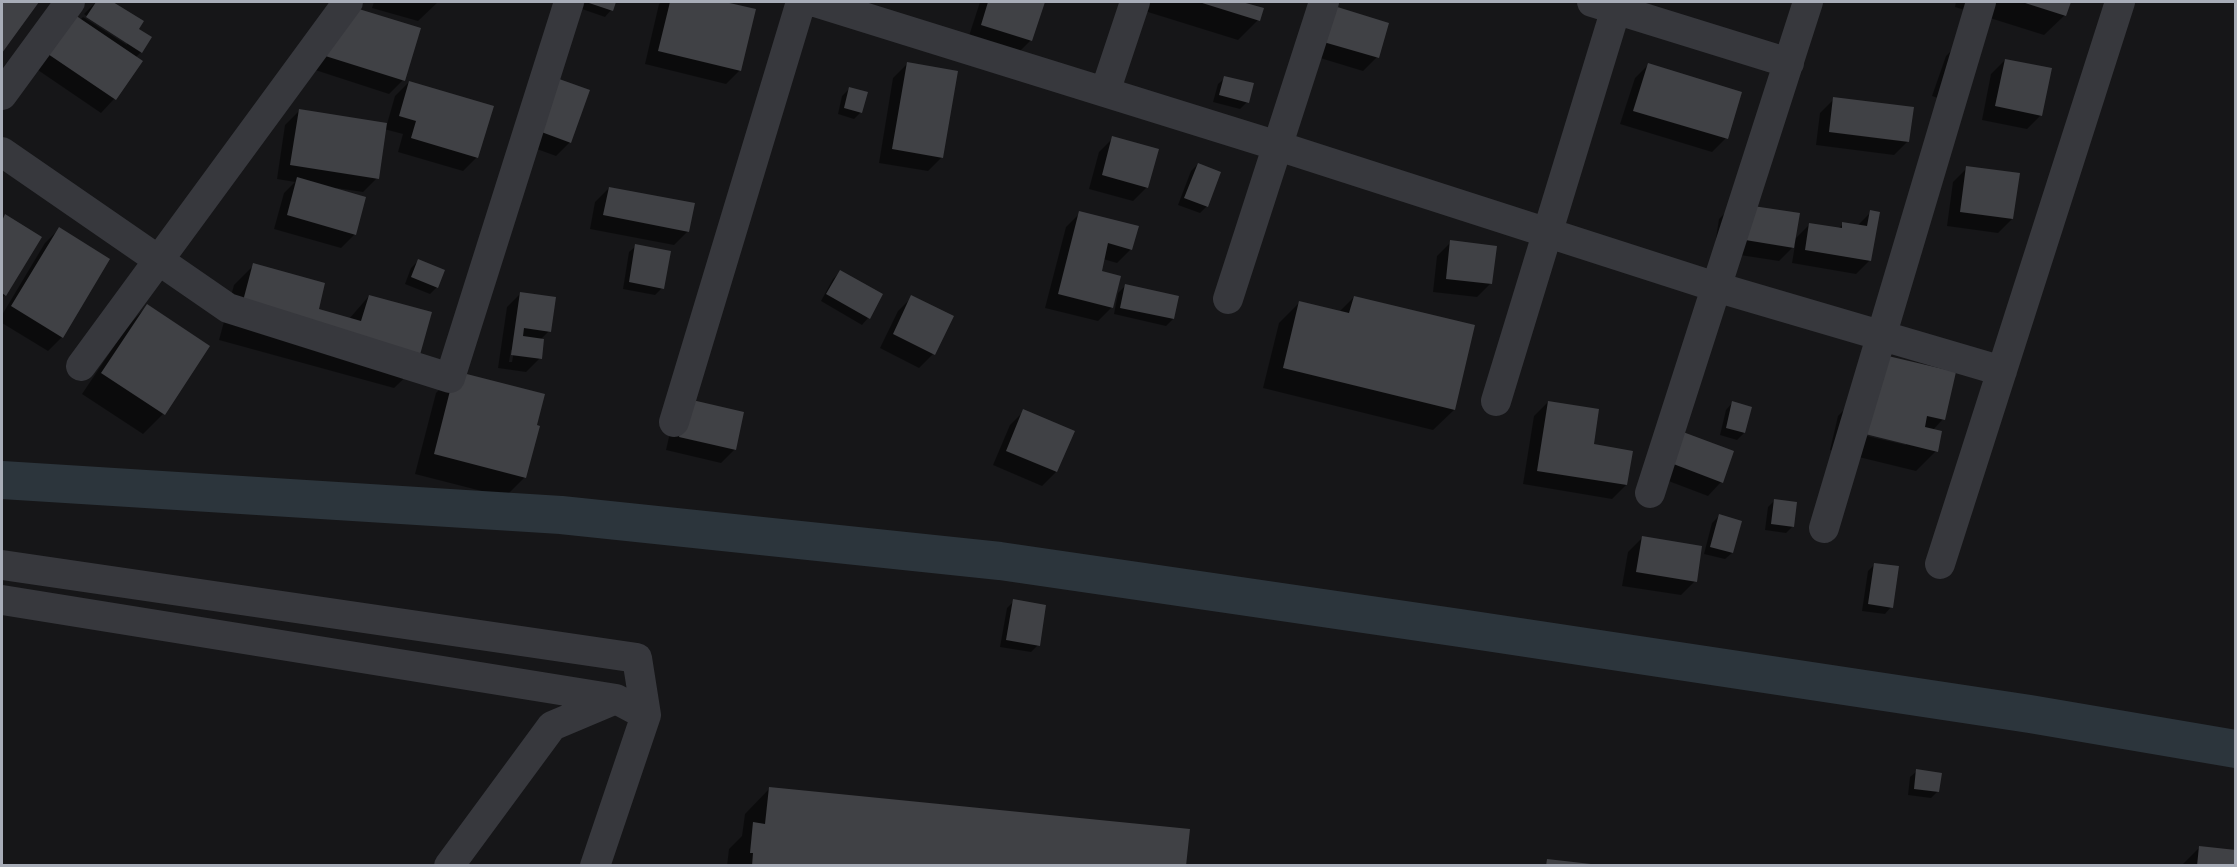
<!DOCTYPE html>
<style>
body{margin:0}
#map{position:relative;width:2237px;height:867px;overflow:hidden;background:#161618;font-family:Mulish,sans-serif}
canvas{display:block}
.frame{position:absolute;inset:0;border:3px solid #a8adb8;pointer-events:none}
</style>
<div id="map">
<canvas width="2237" height="867"></canvas>
<div class="frame"></div>
</div>
<script>
const ctx = document.querySelector('canvas').getContext('2d');
ctx.lineJoin = 'round';
function paint(path, color) { ctx.fillStyle = color; ctx.fill(path, 'evenodd'); }
function stroke(path, color, width, dash) { ctx.strokeStyle = color; ctx.lineWidth = width; ctx.lineCap = dash ? 'butt' : 'round'; ctx.setLineDash(dash || []); ctx.stroke(path); }
paint(new Path2D(`
 M 2,2 L 37,2 L 2,50 Z
 M 96,2 L 110,2 L 142,22 L 137,29 L 141,52 L 135,58 L 141,62 L 114,99 L 101,113 L 32,66 L 83,17 L 127,45 L 127,41 L 84,14 Z
 M 374,2 L 438,2 L 418,21 L 372,8 Z
 M 585,2 L 614,2 L 611,10 L 605,17 L 582,9 Z
 M 662,2 L 719,2 L 755,10 L 740,70 L 726,84 L 645,64 L 659,4 Z
 M 980,2 L 1043,2 L 1031,40 L 1017,54 L 968,39 Z
 M 1137,2 L 1237,2 L 1262,9 L 1258,20 L 1238,40 L 1135,8 Z
 M 1956,2 L 2069,2 L 2065,15 L 2044,35 L 1955,7 Z
 M 323,17 L 403,80 L 389,94 L 306,67 Z
 M 1317,21 L 1377,57 L 1363,71 L 1307,54 Z
 M 1953,49 L 1955,104 L 1932,96 L 1946,56 Z
 M 2005,60 L 2041,115 L 2027,129 L 1982,120 L 1991,74 Z
 M 907,64 L 942,157 L 928,171 L 879,163 L 893,78 Z
 M 1649,64 L 1726,138 L 1712,152 L 1620,124 L 1635,78 Z
 M 1225,78 L 1247,102 L 1240,109 L 1213,102 L 1218,84 Z
 M 409,82 L 477,157 L 463,171 L 398,152 L 403,134 L 384,129 L 377,178 L 363,192 L 336,188 L 355,234 L 341,248 L 274,229 L 284,193 L 295,182 L 277,179 L 285,125 L 299,111 L 387,124 L 395,96 Z
 M 849,89 L 861,112 L 854,119 L 838,114 L 842,96 Z
 M 534,90 L 570,142 L 556,156 L 515,141 Z
 M 1834,99 L 1908,141 L 1894,155 L 1816,145 L 1820,113 Z
 M 1113,138 L 1147,187 L 1133,201 L 1089,189 L 1099,152 Z
 M 1198,164 L 1207,206 L 1200,213 L 1178,205 L 1191,171 Z
 M 1967,168 L 2012,219 L 1998,233 L 1947,226 L 1953,182 Z
 M 609,188 L 688,231 L 674,245 L 590,229 L 595,202 Z
 M 1733,205 L 1794,240 L 1810,224 L 1838,229 L 1843,224 L 1857,226 L 1871,212 L 1870,260 L 1856,274 L 1792,263 L 1795,245 L 1779,261 L 1714,251 L 1719,219 Z
 M 1080,213 L 1131,249 L 1117,263 L 1103,259 L 1100,272 L 1112,307 L 1098,321 L 1045,308 L 1066,227 Z
 M 6,216 L 5,295 L 2,298 L 2,220 Z
 M 59,229 L 62,337 L 48,351 L 2,323 L 2,315 L 45,243 Z
 M 1451,242 L 1491,283 L 1477,297 L 1433,292 L 1437,256 Z
 M 636,246 L 662,288 L 655,295 L 623,289 L 629,252 Z
 M 418,261 L 437,287 L 430,294 L 405,284 L 411,268 Z
 M 254,265 L 317,310 L 349,319 L 369,296 L 415,368 L 394,388 L 219,340 L 234,285 Z
 M 840,272 L 868,318 L 862,325 L 821,301 L 833,279 Z
 M 1125,286 L 1177,297 L 1173,319 L 1166,326 L 1114,314 L 1118,293 Z
 M 521,293 L 549,331 L 540,340 L 540,358 L 526,372 L 498,368 L 507,307 ZM 511,350 L 514,350 L 512,362 L 509,362 Z
 M 912,297 L 933,354 L 919,368 L 880,348 L 898,311 Z
 M 1354,297 L 1454,410 L 1433,430 L 1263,388 L 1279,323 L 1299,303 L 1339,312 Z
 M 147,306 L 163,414 L 143,434 L 82,394 L 127,327 Z
 M 456,373 L 525,477 L 505,497 L 415,474 L 436,393 Z
 M 1858,396 L 1943,419 L 1933,430 L 1936,451 L 1916,471 L 1830,450 L 1838,416 ZM 1842,427 L 1906,442 L 1906,445 L 1841,430 Z
 M 1548,402 L 1592,445 L 1626,485 L 1612,499 L 1523,484 L 1534,416 Z
 M 1732,403 L 1744,433 L 1737,440 L 1720,435 L 1726,410 Z
 M 1024,411 L 1056,472 L 1042,486 L 993,465 L 1010,425 Z
 M 674,415 L 735,449 L 721,463 L 666,450 Z
 M 1661,445 L 1721,482 L 1708,496 L 1650,474 Z
 M 1775,500 L 1793,526 L 1786,533 L 1765,530 L 1768,507 Z
 M 1719,516 L 1732,553 L 1725,559 L 1704,554 L 1712,523 Z
 M 1642,538 L 1695,581 L 1681,595 L 1622,586 L 1628,552 Z
 M 1875,564 L 1891,607 L 1885,614 L 1862,611 L 1868,571 Z
 M 1014,601 L 1038,645 L 1031,652 L 1000,647 L 1007,608 Z
 M 1917,771 L 1938,791 L 1931,798 L 1908,795 L 1910,777 Z
 M 770,788 L 1185,866 L 727,866 L 729,849 L 742,836 L 745,814 Z
 M 2199,848 L 2236,866 L 2181,866 Z`), '#0007');
stroke(new Path2D(`
 M 2,480 L 561,515 L 1000,561 L 1460,628 L 2030,714 L 2236,749`), '#2c353c', 38);
paint(new Path2D(`
 M 2,2 L 39,2 L 2,53 Z
 M 96,2 L 113,2 L 144,21 L 139,29 L 152,37 L 142,53 L 86,17 Z
 M 336,2 L 421,28 L 405,81 L 319,54 Z
 M 586,2 L 616,2 L 613,11 Z
 M 670,2 L 725,2 L 756,9 L 741,71 L 658,51 Z
 M 988,2 L 1045,2 L 1032,41 L 981,25 Z
 M 1199,2 L 1242,2 L 1264,8 L 1260,21 Z
 M 2022,2 L 2071,2 L 2066,16 Z
 M 1331,5 L 1389,23 L 1379,58 L 1320,41 Z
 M 72,13 L 143,61 L 116,100 L 45,52 Z
 M 2005,59 L 2052,68 L 2042,116 L 1995,106 Z
 M 907,62 L 958,71 L 943,158 L 892,149 Z
 M 1648,63 L 1742,92 L 1728,139 L 1633,111 Z
 M 548,75 L 590,90 L 571,143 L 528,127 Z
 M 1224,76 L 1254,83 L 1249,103 L 1219,95 Z
 M 409,81 L 494,106 L 478,158 L 411,138 L 416,121 L 399,116 Z
 M 849,87 L 868,92 L 862,113 L 844,108 Z
 M 1833,97 L 1914,107 L 1909,142 L 1829,132 Z
 M 299,109 L 387,123 L 379,179 L 290,165 Z
 M 1112,136 L 1159,149 L 1148,188 L 1102,175 Z
 M 1198,163 L 1221,172 L 1208,207 L 1184,198 Z
 M 1966,166 L 2020,173 L 2013,219 L 1960,212 Z
 M 297,177 L 366,197 L 356,235 L 287,215 Z
 M 609,187 L 695,203 L 689,232 L 603,215 Z
 M 1733,203 L 1800,213 L 1794,248 L 1727,237 Z
 M 1870,210 L 1880,212 L 1871,261 L 1805,250 L 1809,223 L 1842,228 L 1842,222 L 1867,226 Z
 M 1079,211 L 1139,226 L 1132,250 L 1108,243 L 1102,271 L 1121,276 L 1113,308 L 1058,294 Z
 M 5,214 L 42,237 L 6,296 L 2,293 L 2,221 Z
 M 59,227 L 110,259 L 63,338 L 11,306 Z
 M 1450,240 L 1497,246 L 1492,284 L 1446,279 Z
 M 635,244 L 671,251 L 664,289 L 629,282 Z
 M 418,259 L 445,270 L 438,288 L 411,277 Z
 M 253,263 L 325,283 L 319,309 L 361,321 L 369,295 L 432,312 L 416,369 L 238,320 Z
 M 840,270 L 883,294 L 870,319 L 826,294 Z
 M 1125,284 L 1179,296 L 1174,319 L 1120,308 Z
 M 520,292 L 556,297 L 551,332 L 524,328 L 523,336 L 544,339 L 542,359 L 511,355 Z
 M 911,295 L 954,316 L 935,355 L 893,334 Z
 M 1354,296 L 1475,325 L 1455,410 L 1283,368 L 1299,301 L 1349,313 Z
 M 147,304 L 210,346 L 165,415 L 101,373 Z
 M 1888,356 L 1956,372 L 1945,420 L 1927,416 L 1925,427 L 1942,431 L 1938,452 L 1849,430 Z
 M 455,371 L 545,394 L 537,425 L 540,426 L 526,478 L 434,454 Z
 M 688,399 L 744,412 L 736,450 L 679,437 Z
 M 1548,401 L 1599,409 L 1594,444 L 1633,451 L 1627,485 L 1537,471 Z
 M 1732,401 L 1752,407 L 1745,433 L 1726,428 Z
 M 1023,409 L 1075,431 L 1057,472 L 1006,451 Z
 M 1675,429 L 1734,451 L 1723,483 L 1663,460 Z
 M 1774,499 L 1797,502 L 1794,527 L 1771,524 Z
 M 1719,514 L 1742,521 L 1733,553 L 1710,547 Z
 M 1642,536 L 1702,546 L 1697,582 L 1636,572 Z
 M 1874,563 L 1899,566 L 1893,608 L 1868,604 Z
 M 1013,599 L 1046,605 L 1040,646 L 1006,640 Z
 M 1916,769 L 1942,773 L 1939,792 L 1914,789 Z
 M 769,787 L 1190,829 L 1186,866 L 752,866 L 753,853 L 750,853 L 753,822 L 765,824 Z
 M 2199,846 L 2236,850 L 2236,866 L 2197,866 Z
 M 1547,859 L 1591,864 L 1591,866 L 1546,866 Z`), '#404145');
stroke(new Path2D(`
 M 815,2 L 1278,146 L 1716,287 L 2002,371
 M 1592,2 L 1789,63
 M 1105,92 L 1135,2
 M 2,95 L 70,2
 M 2,152 L 228,308 L 450,378 L 569,2
 M 1228,299 L 1324,2
 M 81,366 L 348,2
 M 1496,401 L 1618,2
 M 674,422 L 801,2
 M 1650,493 L 1808,2
 M 1824,528 L 1981,2
 M 1940,564 L 2120,2
 M 2,565 L 637,658 L 646,715
 M 2,600 L 616,699
 M 449,866 L 552,726 L 616,699 L 646,715 L 595,866`), '#37383d', 30);
</script>
